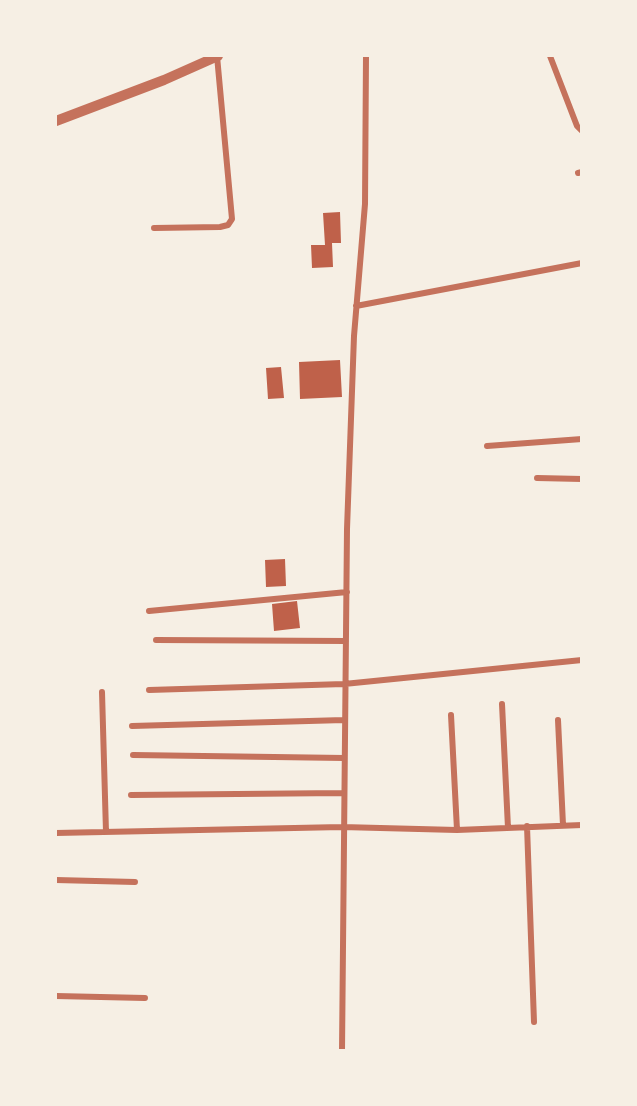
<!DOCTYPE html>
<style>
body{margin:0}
#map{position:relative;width:637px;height:1106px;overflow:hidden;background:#f6efe4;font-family:Rubik,sans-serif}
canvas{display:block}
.frame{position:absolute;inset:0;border:57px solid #f6efe4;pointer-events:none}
</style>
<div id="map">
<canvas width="637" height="1106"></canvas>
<div class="frame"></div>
</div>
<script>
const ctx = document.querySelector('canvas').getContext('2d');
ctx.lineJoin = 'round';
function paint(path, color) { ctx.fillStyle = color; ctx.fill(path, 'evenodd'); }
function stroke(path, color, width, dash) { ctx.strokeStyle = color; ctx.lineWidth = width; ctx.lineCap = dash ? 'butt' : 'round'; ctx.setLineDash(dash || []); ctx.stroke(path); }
paint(new Path2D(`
 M 340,212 L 341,243 L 332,243 L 333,267 L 312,268 L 311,245 L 325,245 L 323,213 Z
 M 340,360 L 342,397 L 300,399 L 299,362 Z
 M 281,367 L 284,398 L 268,399 L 266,368 Z
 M 285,559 L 286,586 L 266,587 L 265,560 Z
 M 297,601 L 300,628 L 274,631 L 272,604 Z`), '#bf614a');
stroke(new Path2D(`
 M 550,56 L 577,126 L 582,131
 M 578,173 L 582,172
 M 154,228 L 220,227 L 228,225 L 232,219 L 217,56
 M 356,306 L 582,263
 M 487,446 L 582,439
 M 537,478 L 582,479
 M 149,611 L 347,592
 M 156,640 L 346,641
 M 149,690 L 344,684 L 582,660
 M 102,692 L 106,832
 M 502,704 L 508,828
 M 451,715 L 457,830
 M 558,720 L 563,825
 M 132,726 L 344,720
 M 133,755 L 344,758
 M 131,795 L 343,793
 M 527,826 L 534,1022
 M 56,833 L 342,827 L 457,830 L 582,825
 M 56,880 L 135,882
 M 56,996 L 145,998
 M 342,1050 L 347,529 L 354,336 L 365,204 L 366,56`), '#c5725c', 6);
stroke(new Path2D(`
 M 56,121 L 164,80 L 218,56`), '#c5725c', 10);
</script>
